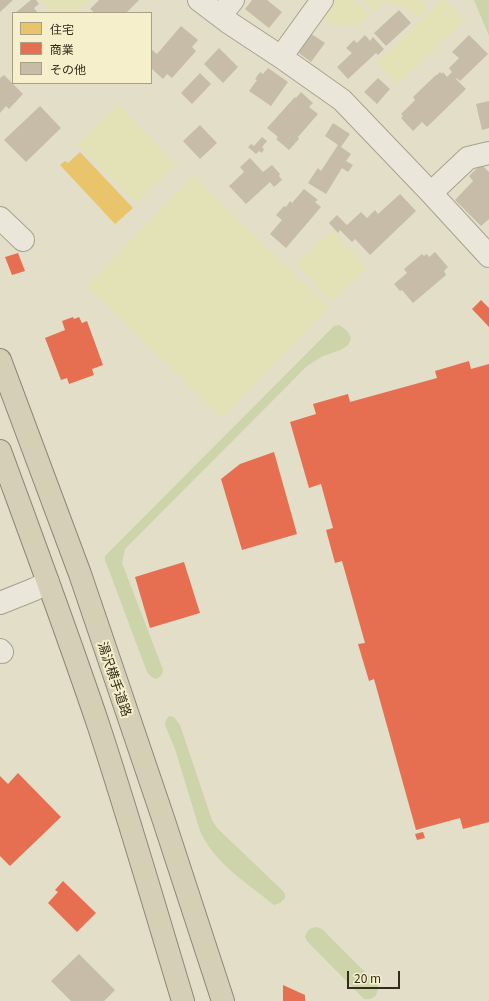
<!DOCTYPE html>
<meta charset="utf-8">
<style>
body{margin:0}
#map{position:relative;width:489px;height:1001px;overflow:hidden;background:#e3dec7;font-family:Georgia,"Noto Sans JP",serif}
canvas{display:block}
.legend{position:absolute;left:12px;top:12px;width:140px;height:72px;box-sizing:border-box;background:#f5efcb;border:1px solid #a8a185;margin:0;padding:5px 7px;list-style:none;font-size:12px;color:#342b1b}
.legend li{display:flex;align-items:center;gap:8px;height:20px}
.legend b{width:20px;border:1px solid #a8a185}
.scale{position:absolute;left:347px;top:971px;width:53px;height:18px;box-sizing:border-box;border:2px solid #342b1b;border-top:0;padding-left:5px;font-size:12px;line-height:14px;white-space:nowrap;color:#342b1b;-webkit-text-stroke:3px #f5efcb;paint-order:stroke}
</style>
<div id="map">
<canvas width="489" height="1001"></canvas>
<ul class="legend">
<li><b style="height:11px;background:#e9c46a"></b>住宅</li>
<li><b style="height:11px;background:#e76f51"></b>商業</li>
<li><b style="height:11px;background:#c6bca8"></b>その他</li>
</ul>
<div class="scale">20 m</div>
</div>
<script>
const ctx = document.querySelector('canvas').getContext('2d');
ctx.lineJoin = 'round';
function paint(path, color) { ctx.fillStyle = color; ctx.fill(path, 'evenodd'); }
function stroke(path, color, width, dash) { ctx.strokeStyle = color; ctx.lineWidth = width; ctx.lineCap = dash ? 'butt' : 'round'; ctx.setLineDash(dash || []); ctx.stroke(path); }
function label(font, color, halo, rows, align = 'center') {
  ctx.font = font + ' Georgia,"Noto Sans JP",serif'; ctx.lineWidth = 4; ctx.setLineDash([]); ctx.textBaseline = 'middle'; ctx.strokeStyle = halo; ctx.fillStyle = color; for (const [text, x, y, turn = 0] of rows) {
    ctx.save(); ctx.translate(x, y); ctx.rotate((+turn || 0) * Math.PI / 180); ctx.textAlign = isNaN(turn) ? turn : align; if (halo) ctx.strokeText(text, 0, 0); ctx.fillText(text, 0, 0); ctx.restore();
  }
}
paint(new Path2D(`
 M 41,0 L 90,0 L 79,10 L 82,13 L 51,13 Z
 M 336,0 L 354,0 L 370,15 L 358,26 L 335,24 L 323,19 Z
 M 363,0 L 422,0 L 427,5 L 420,17 L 398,5 L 387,1 L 374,12 Z
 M 441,0 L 445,0 L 465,20 L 397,85 L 376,63 Z
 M 117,104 L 176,164 L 136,203 L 77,144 Z
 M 193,176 L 329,307 L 222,418 L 86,286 Z
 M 332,230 L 367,268 L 331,302 L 296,264 Z`), '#e3e1b6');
paint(new Path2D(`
 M 474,0 L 489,0 L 489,36 Z
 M 339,325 C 345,328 349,332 351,339 L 348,345 L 341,350 L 323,356 L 307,366 L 125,549 L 122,563 L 162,667 C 164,673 162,675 157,679 C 152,678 150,676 147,672 L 110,573 L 105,560 L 105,556 L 334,326 Z
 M 169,716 L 174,717 L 180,725 L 212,820 L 217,828 L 282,890 L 285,894 L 285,898 L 280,903 L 274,905 C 247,883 215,864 200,831 L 175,749 L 165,725 L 166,720 Z
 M 316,927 L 322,929 L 378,985 C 378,995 375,1000 364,999 L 307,941 L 305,937 C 307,930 310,928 316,927 Z`), '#cdd4a9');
paint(new Path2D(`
 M 80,152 L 133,208 L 115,224 L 60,165 L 65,161 L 68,163 Z`), '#e9c46a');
paint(new Path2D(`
 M 18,253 L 25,271 L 12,275 L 5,257 Z
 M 481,300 L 489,308 L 489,327 L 472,309 Z
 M 73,317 L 74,319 L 79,317 L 82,323 L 87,321 L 103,365 L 92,369 L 94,375 L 69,384 L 67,378 L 61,380 L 45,338 L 65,330 L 62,321 Z
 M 469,361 L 471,369 L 489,364 L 489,822 L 463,829 L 460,818 L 416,830 L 374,679 L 369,681 L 358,644 L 365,643 L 342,561 L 335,563 L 326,530 L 333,528 L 321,484 L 309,488 L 290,422 L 316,414 L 313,404 L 348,394 L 350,402 L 437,378 L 435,371 Z
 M 274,452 L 297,534 L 242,550 L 221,479 L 240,464 Z
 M 184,562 L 200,613 L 150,628 L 135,577 Z
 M 18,773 L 61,817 L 10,866 L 0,856 L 0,776 L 8,784 Z
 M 423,832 L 425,838 L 417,840 L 415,834 Z
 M 63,881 L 96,913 L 77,932 L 48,903 L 58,892 L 55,890 Z
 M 283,985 L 305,995 L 305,1001 L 283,1001 Z`), '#e76f51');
paint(new Path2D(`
 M 0,0 L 13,0 L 0,12 Z
 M 31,0 L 36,0 L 39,4 L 34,8 L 38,13 L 15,13 Z
 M 99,0 L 139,0 L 126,13 L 95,13 L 90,9 Z
 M 252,0 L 267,0 L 282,12 L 269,28 L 245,9 Z
 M 399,10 L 411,23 L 386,46 L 374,33 Z
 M 181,26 L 198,40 L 192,47 L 196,51 L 172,78 L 167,74 L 163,79 L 152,69 L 151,71 L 151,49 L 157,54 Z
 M 310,33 L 325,43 L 311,62 L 296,51 Z
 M 365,35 L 370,41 L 373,37 L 384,49 L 378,55 L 376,53 L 348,79 L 337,67 L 352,53 L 346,48 L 354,40 L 357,43 Z
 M 469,35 L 488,54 L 460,81 L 457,78 L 456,79 L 466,89 L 427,127 L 422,122 L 413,131 L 401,118 L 403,116 L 401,114 L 415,100 L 413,97 L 436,75 L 437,75 L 440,72 L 442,74 L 443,72 L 447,77 L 452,72 L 449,68 L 459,58 L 452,52 Z
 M 219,48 L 238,67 L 223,83 L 204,64 Z
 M 268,68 L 288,82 L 271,106 L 249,91 L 257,80 L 255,79 L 260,72 L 263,74 Z
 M 200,73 L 211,84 L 192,104 L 181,93 Z
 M 4,75 L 23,94 L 9,109 L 6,106 L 0,113 L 0,78 Z
 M 378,78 L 390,89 L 377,104 L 364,92 Z
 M 301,92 L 313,103 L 309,107 L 318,114 L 298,137 L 299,139 L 289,150 L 276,139 L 278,137 L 267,128 L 295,97 L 296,98 Z
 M 489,101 L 489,128 L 482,130 L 476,104 Z
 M 40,106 L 61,128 L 26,162 L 4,140 Z
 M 333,123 L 350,134 L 341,147 L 351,154 L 346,161 L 353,165 L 348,172 L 342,168 L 326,194 L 308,183 L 318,168 L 321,171 L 338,145 L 325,136 Z
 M 200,125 L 217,143 L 200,159 L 183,141 Z
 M 262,137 L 267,141 L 262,147 L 264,149 L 262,153 L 259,151 L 256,154 L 248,147 L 251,144 L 254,146 Z
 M 250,158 L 263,172 L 272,165 L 280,174 L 279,176 L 282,180 L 274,187 L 270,182 L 246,204 L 229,186 L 244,172 L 240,167 Z
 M 481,164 L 489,172 L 489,219 L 481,226 L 455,200 L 473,181 L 469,176 Z
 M 304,189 L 318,200 L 315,202 L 321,207 L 286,248 L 270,234 L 282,220 L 276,215 L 284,206 L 286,207 L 290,201 L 292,203 Z
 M 400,194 L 416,211 L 370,255 L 355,239 L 352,242 L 340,230 L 338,233 L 329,223 L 337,215 L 347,225 L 361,212 L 367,218 L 375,210 L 378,214 Z
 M 435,252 L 448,267 L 444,271 L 446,275 L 413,303 L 402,290 L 400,291 L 394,284 L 407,273 L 404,269 L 422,254 L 424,256 L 427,254 L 429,257 Z
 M 79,954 L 115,990 L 104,1001 L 71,1001 L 51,981 Z`), '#c6bca8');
const minor = new Path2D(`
 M 199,0 L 228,22 L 281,57 L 342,100 L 431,193 L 489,256
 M 220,16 L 233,0
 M 281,57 L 322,0
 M 431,193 L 468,158 L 489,153
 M 0,218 L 23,240
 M 0,603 L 35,589 L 48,582
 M 0,650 L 2,652`);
const highway = new Path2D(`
 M 0,360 L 80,574 L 163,818 L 223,1001
 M 0,451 C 33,541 67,632 98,724 C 128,815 155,908 183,1001`);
stroke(minor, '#a7a291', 24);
stroke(highway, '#8c8778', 24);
stroke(minor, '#eae7da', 22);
stroke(highway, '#d5cfb8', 22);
label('13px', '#342b1b', '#f5efcb', [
 ["湯沢横手道路",115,679,71]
]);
</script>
